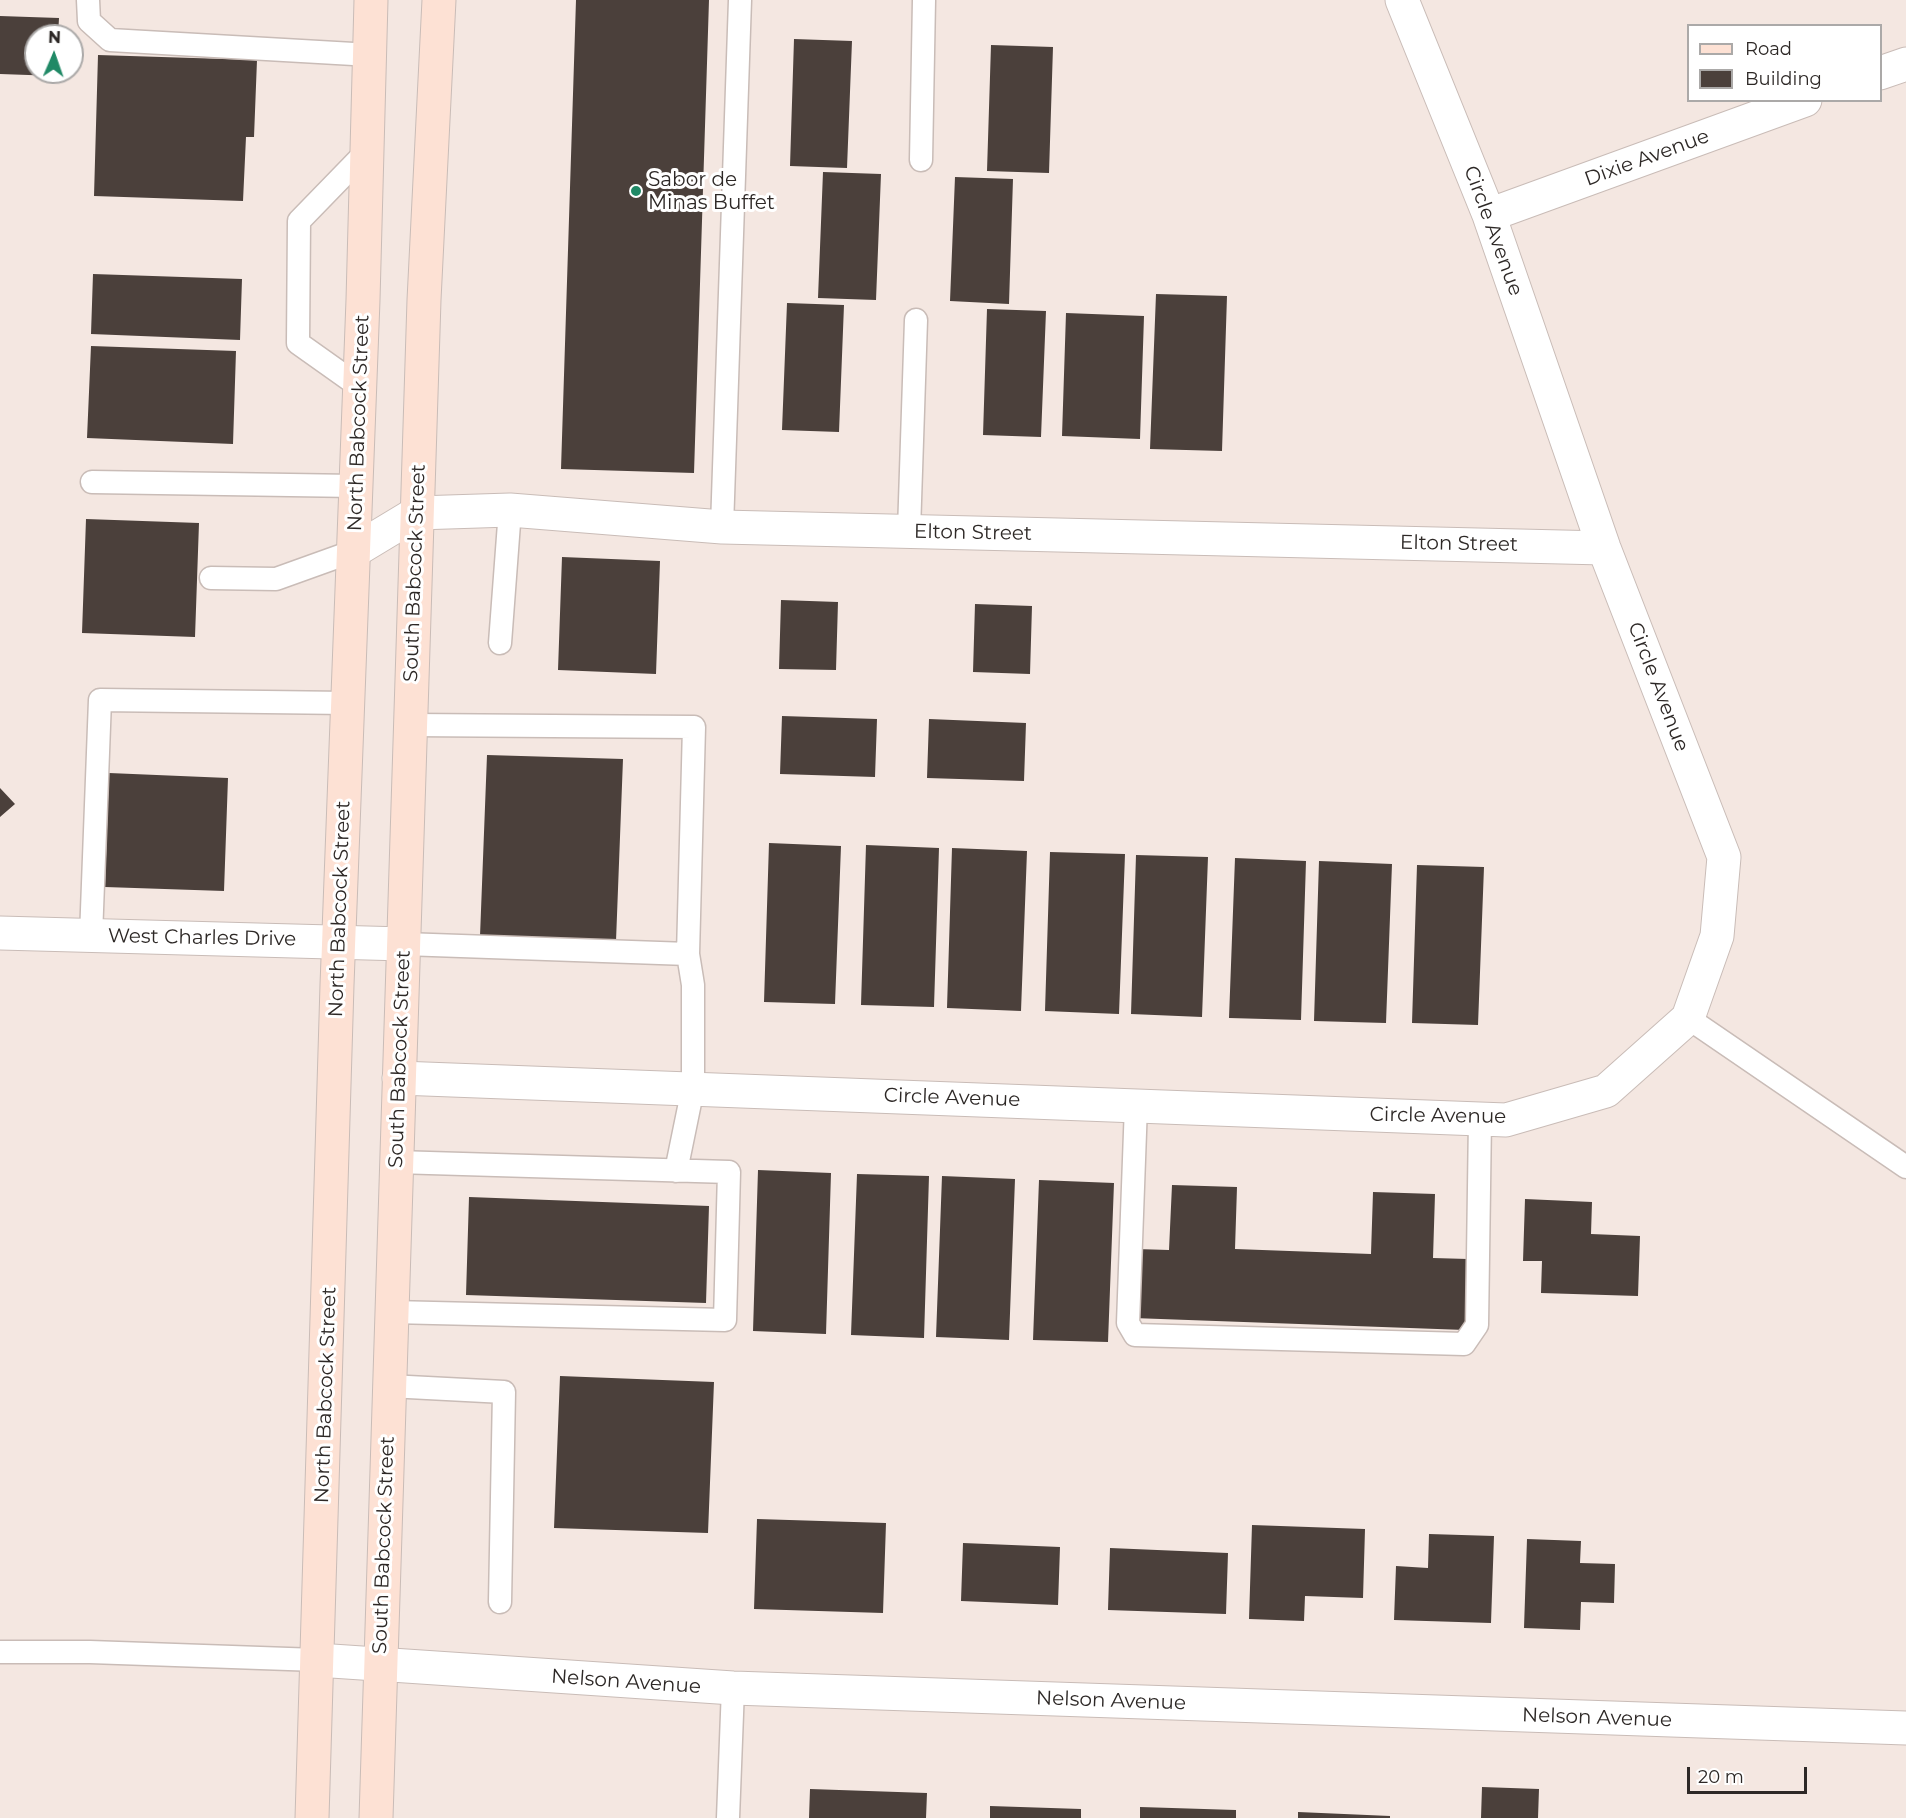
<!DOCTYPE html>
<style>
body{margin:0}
#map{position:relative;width:1906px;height:1818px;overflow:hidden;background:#f4e7e1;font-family:Montserrat,sans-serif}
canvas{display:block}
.legend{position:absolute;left:1687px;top:24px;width:195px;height:78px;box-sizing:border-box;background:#fff;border:2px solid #aba9a8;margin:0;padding:8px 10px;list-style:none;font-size:18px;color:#2d2826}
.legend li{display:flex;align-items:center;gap:12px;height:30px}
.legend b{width:30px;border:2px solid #aba9a8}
.north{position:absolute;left:24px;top:24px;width:60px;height:60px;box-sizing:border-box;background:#fff;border:2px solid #aba9a8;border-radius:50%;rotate:2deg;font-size:16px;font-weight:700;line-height:24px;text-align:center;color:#2d2826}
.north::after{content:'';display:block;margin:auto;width:21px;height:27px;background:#208966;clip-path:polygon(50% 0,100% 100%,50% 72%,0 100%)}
.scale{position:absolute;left:1687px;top:1767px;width:120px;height:27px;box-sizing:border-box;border:3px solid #2d2826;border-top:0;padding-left:8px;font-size:18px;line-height:21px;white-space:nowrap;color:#2d2826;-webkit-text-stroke:4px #fff;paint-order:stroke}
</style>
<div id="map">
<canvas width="1906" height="1818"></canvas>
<ul class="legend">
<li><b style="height:8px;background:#fde1d4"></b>Road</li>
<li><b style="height:16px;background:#4b403b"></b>Building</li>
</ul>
<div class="north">N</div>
<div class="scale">20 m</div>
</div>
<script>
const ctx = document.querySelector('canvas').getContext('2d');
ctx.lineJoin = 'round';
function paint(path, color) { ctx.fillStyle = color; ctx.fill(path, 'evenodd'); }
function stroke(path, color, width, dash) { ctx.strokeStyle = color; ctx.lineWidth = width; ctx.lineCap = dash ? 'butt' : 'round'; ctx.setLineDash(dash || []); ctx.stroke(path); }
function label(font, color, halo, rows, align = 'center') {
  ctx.font = font + ' Montserrat,sans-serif'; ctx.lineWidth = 6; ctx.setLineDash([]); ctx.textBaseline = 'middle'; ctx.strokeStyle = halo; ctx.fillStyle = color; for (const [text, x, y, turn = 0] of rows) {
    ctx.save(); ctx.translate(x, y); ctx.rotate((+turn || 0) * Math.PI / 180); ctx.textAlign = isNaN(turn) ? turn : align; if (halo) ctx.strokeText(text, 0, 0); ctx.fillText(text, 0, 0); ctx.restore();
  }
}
paint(new Path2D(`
 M 576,0 L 709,0 L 694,473 L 561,469 Z
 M 0,16 L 59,18 L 58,36 L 36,36 L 36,72 L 57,72 L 57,76 L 0,74 Z
 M 794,39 L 852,41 L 847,168 L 790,166 Z
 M 991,45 L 1053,47 L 1049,173 L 987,171 Z
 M 98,55 L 257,60 L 254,137 L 246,137 L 243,201 L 94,196 Z
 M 823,172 L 881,174 L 876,300 L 818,298 Z
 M 955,177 L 1013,179 L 1009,304 L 950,301 Z
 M 93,274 L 242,279 L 240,340 L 91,334 Z
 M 1156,294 L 1227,296 L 1222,451 L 1150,449 Z
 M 787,303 L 844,305 L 839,432 L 782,430 Z
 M 987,309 L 1046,311 L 1041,437 L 983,435 Z
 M 1066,313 L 1144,316 L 1140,439 L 1062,436 Z
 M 91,346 L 236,351 L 233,444 L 87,438 Z
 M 86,519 L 199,523 L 195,637 L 82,633 Z
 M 562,557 L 660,561 L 656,674 L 558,670 Z
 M 781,600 L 838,602 L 836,670 L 779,669 Z
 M 975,604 L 1032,606 L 1030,674 L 973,672 Z
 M 782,716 L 877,719 L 875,777 L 780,774 Z
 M 929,719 L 1026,723 L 1024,781 L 927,778 Z
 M 487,755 L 623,759 L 616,941 L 480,936 Z
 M 109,773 L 228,778 L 224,891 L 105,887 Z
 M 0,788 L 15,804 L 0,817 Z
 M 769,843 L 841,846 L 835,1004 L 764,1002 Z
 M 866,845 L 939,848 L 934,1007 L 861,1005 Z
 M 952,848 L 1027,851 L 1021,1011 L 947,1008 Z
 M 1050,852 L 1125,854 L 1119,1014 L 1045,1011 Z
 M 1136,855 L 1208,857 L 1202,1017 L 1131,1014 Z
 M 1235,858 L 1306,861 L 1301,1020 L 1229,1018 Z
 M 1319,861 L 1392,864 L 1386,1023 L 1314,1021 Z
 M 1417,865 L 1484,867 L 1478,1025 L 1412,1023 Z
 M 758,1170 L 831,1173 L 826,1334 L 753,1331 Z
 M 857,1174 L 929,1176 L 924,1338 L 851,1335 Z
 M 942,1176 L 1015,1179 L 1009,1340 L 936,1337 Z
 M 1039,1180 L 1114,1183 L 1108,1342 L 1033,1340 Z
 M 1172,1185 L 1237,1187 L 1235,1249 L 1371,1254 L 1373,1192 L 1435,1194 L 1433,1258 L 1468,1259 L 1465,1330 L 1133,1318 L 1136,1249 L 1169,1250 Z
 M 469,1197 L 709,1206 L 706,1303 L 466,1295 Z
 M 1525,1199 L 1592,1202 L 1591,1234 L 1640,1236 L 1638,1296 L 1541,1293 L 1542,1261 L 1523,1261 Z
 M 560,1376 L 714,1382 L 708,1533 L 554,1528 Z
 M 757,1519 L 886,1523 L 883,1613 L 754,1609 Z
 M 1252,1525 L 1365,1529 L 1363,1598 L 1305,1596 L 1304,1621 L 1249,1619 Z
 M 1429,1534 L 1494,1536 L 1491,1623 L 1394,1620 L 1396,1566 L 1428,1568 Z
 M 1527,1539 L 1581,1541 L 1580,1563 L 1615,1564 L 1614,1603 L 1581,1602 L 1580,1630 L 1524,1628 Z
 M 963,1543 L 1060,1547 L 1058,1605 L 961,1601 Z
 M 1110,1548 L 1228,1553 L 1226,1614 L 1108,1610 Z
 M 1482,1787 L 1539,1789 L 1538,1818 L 1481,1818 Z
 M 810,1789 L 927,1793 L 926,1818 L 809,1818 Z
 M 990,1806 L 1081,1809 L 1081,1818 L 990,1818 Z
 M 1140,1807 L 1236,1810 L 1236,1818 L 1140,1818 Z
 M 1298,1812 L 1390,1816 L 1390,1818 L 1298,1818 Z`), '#4b403b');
const service = new Path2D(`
 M 88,0 L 89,21 L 110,40 L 371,55
 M 921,160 L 924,0
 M 360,387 L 298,343 L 299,221 L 368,150
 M 92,482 L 356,486
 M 722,527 L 740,0
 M 909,531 L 916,320
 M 211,578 L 276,579 L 354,551
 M 500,643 L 510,510
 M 91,936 L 100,700 L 348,703
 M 404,944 L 688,954 L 694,727 L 410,725
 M 1688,1018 L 1906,1167
 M 1136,1105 L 1128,1323 L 1135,1335 L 1464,1344 L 1477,1325 L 1480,1119
 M 676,1171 L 693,1088 L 693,985 L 688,954
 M 392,1312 L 725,1320 L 729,1172 L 396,1162
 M 389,1386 L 504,1392 L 500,1602
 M 0,1652 L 90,1652 L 317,1660
 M 728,1818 L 733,1688`);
const minor = new Path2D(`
 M 1880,73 L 1906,64
 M 1489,215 L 1805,100
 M 354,551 L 417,513 L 510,510 L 722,527 L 1604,548
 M 0,933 L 404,944
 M 399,1078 L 1506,1120 L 1606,1091 L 1688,1018 L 1717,936 L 1724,857 L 1604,548 L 1489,215 L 1402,0
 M 317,1660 L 733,1688 L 1906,1728`);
const secondary = new Path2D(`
 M 312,1818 L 337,985 L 363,300 L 371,0
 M 376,1818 L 424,300 L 439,0`);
stroke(service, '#c9bcb7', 25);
stroke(minor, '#c9bcb7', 35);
stroke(secondary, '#c9bcb7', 35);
stroke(service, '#fff', 22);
stroke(minor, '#fff', 33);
stroke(secondary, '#fde1d4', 33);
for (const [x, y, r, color] of [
 [636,191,6,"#208966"]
]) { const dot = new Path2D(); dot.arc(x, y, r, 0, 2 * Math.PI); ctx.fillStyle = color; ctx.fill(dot); stroke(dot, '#fff', 2); }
label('20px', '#2d2826', '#fff', [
 ["Dixie Avenue",1647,158,-20],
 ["Circle Avenue",1493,231,70],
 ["North Babcock Street",359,423,-88],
 ["Elton Street",973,533,1],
 ["Elton Street",1459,544,1],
 ["South Babcock Street",415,573,-88],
 ["Circle Avenue",1658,687,69],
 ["North Babcock Street",340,909,-88],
 ["West Charles Drive",202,938,1],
 ["South Babcock Street",400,1059,-88],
 ["Circle Avenue",952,1098,2],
 ["Circle Avenue",1438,1116,1],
 ["North Babcock Street",326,1395,-88],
 ["South Babcock Street",384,1545,-88],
 ["Nelson Avenue",626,1682,4],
 ["Nelson Avenue",1111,1701,2],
 ["Nelson Avenue",1597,1718,2]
]);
label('20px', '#2d2826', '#fff', [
 ["Sabor de",648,180],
 ["Minas Buffet",648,203]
], 'left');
</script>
